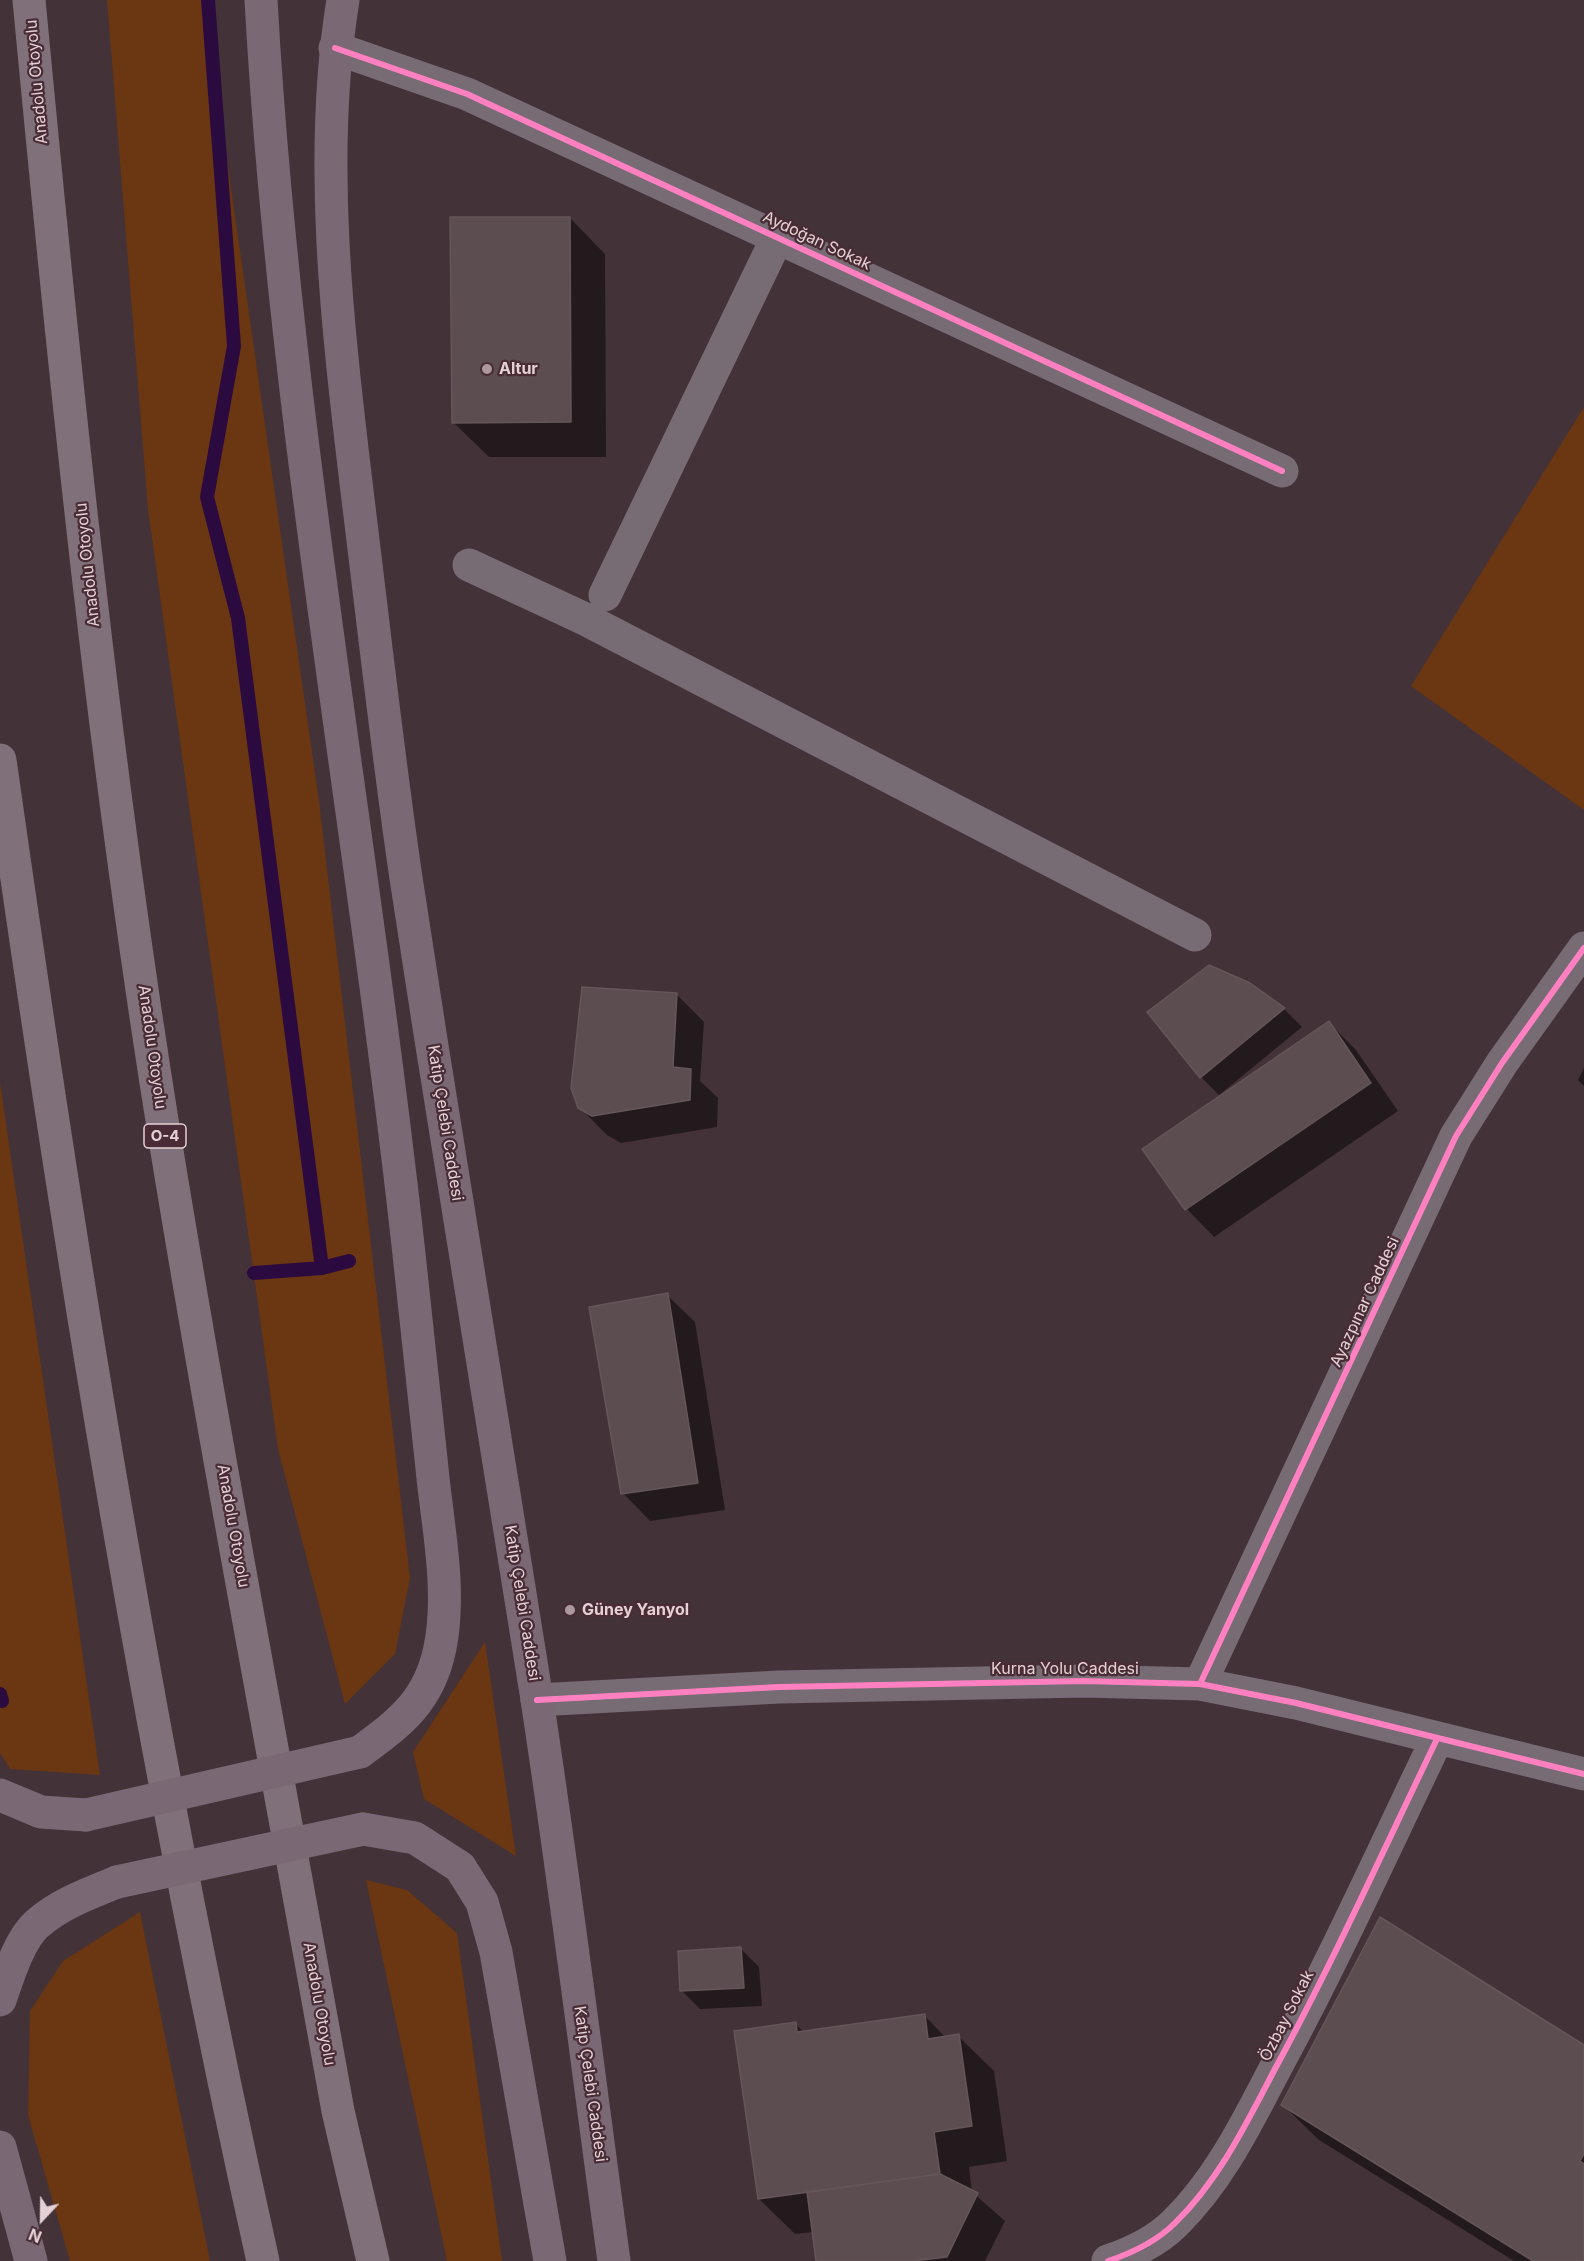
<!DOCTYPE html>
<meta charset="utf-8">
<style>
body{margin:0}
#map{position:relative;width:1584px;height:2261px;overflow:hidden;background:#433238;font-family:Inter,sans-serif}
canvas{display:block}
.north{position:absolute;left:12px;top:2189px;width:60px;height:60px;-webkit-text-stroke:4px #492c35;paint-order:stroke;rotate:202deg;font-size:16px;font-weight:700;line-height:24px;text-align:center;color:#e4d1d6}
.north::after{content:'';display:block;margin:auto;width:21px;height:27px;background:#e4d1d6;clip-path:polygon(50% 0,100% 100%,50% 72%,0 100%)}
</style>
<div id="map">
<canvas width="1584" height="2261"></canvas>
<div class="north">N</div>
</div>
<script>
const ctx = document.querySelector('canvas').getContext('2d');
ctx.lineJoin = 'round';
function paint(path, color) { ctx.fillStyle = color; ctx.fill(path, 'evenodd'); }
function stroke(path, color, width, dash) { ctx.strokeStyle = color; ctx.lineWidth = width; ctx.lineCap = dash ? 'butt' : 'round'; ctx.setLineDash(dash || []); ctx.stroke(path); }
function label(font, color, halo, rows, align = 'center') {
  ctx.font = font + ' Inter,sans-serif'; ctx.lineWidth = 4.5; ctx.setLineDash([]); ctx.textBaseline = 'middle'; ctx.strokeStyle = halo; ctx.fillStyle = color; for (const [text, x, y, turn = 0] of rows) {
    ctx.save(); ctx.translate(x, y); ctx.rotate((+turn || 0) * Math.PI / 180); ctx.textAlign = isNaN(turn) ? turn : align; if (halo) ctx.strokeText(text, 0, 0); ctx.fillText(text, 0, 0); ctx.restore();
  }
}
paint(new Path2D(`
 M 107,0 L 204,0 L 319,801 L 410,1578 L 395,1654 L 345,1704 L 278,1449 L 148,509 Z
 M 1584,407 L 1584,810 L 1411,686 Z
 M 0,1082 L 100,1775 L 10,1769 L 0,1753 Z
 M 485,1642 L 516,1856 L 424,1799 L 413,1752 Z
 M 366,1880 L 407,1890 L 457,1933 L 502,2261 L 447,2261 Z
 M 140,1912 L 210,2261 L 70,2261 L 28,2115 L 30,2011 L 63,1961 Z`), '#6b3612');
paint(new Path2D(`
 M 570,218 L 605,254 L 606,457 L 489,457 L 453,422 Z
 M 1249,984 L 1284,1009 L 1302,1027 L 1219,1095 L 1201,1077 Z
 M 676,994 L 704,1022 L 700,1081 L 718,1098 L 717,1127 L 621,1143 L 607,1135 L 579,1107 Z
 M 1329,1023 L 1356,1050 L 1398,1111 L 1214,1237 L 1187,1209 L 1145,1149 Z
 M 1584,1068 L 1584,1086 L 1578,1080 Z
 M 667,1295 L 695,1322 L 725,1510 L 650,1521 L 623,1493 Z
 M 741,1949 L 759,1967 L 762,2006 L 700,2009 L 682,1991 Z
 M 924,2015 L 946,2038 L 958,2036 L 994,2071 L 1007,2161 L 969,2167 L 972,2192 L 1005,2221 L 985,2261 L 817,2261 L 813,2232 L 795,2234 L 759,2199 L 795,2024 L 804,2032 Z
 M 1584,2046 L 1584,2261 L 1514,2261 L 1319,2140 L 1283,2105 Z`), '#0007');
stroke(new Path2D(`
 M 208,0 L 234,346 L 207,497 L 238,618 L 322,1268
 M 254,1273 L 322,1268 L 349,1261
 M 0,1694 L 2,1701`), '#2b0b3f', 14);
const building = new Path2D(`
 M 450,217 L 570,217 L 571,422 L 452,423 Z
 M 1209,965 L 1250,983 L 1285,1008 L 1200,1078 L 1147,1012 Z
 M 582,987 L 677,993 L 673,1067 L 691,1069 L 690,1100 L 592,1116 L 578,1108 L 571,1088 Z
 M 1329,1021 L 1371,1083 L 1185,1210 L 1142,1149 Z
 M 668,1293 L 698,1483 L 621,1494 L 589,1307 Z
 M 1380,1917 L 1584,2045 L 1584,2154 L 1580,2161 L 1584,2164 L 1584,2261 L 1533,2261 L 1281,2105 Z
 M 741,1947 L 744,1988 L 680,1991 L 678,1951 Z
 M 925,2014 L 928,2039 L 959,2034 L 972,2126 L 934,2132 L 940,2174 L 758,2199 L 734,2031 L 796,2022 L 797,2032 Z
 M 940,2174 L 978,2193 L 947,2257 L 913,2261 L 816,2261 L 807,2192 Z`);
paint(building, '#5c4e50');
stroke(building, '#655659', 1.5);
stroke(new Path2D(`
 M 335,48 L 467,94 L 1282,471
 M 469,565 L 585,619 L 1195,935
 M 605,595 L 777,238
 M 1200,1684 L 1456,1136 L 1502,1063 L 1584,948
 M 537,1700 L 779,1687 L 1084,1681 L 1200,1684 L 1296,1703 L 1584,1774
 M 1108,2261 C 1132,2253 1157,2241 1175,2223 C 1220,2179 1247,2122 1276,2067 C 1334,1960 1384,1849 1437,1739`), '#776b74', 33);
stroke(new Path2D(`
 M 261,0 C 284,417 362,830 408,1245 C 416,1322 425,1400 433,1478 C 439,1533 451,1593 440,1648 C 429,1701 401,1722 360,1752
 M 343,0 C 317,160 338,331 357,491 C 373,620 387,749 406,878 C 447,1150 494,1421 536,1693 C 565,1882 588,2072 614,2261
 M 0,1795 L 41,1812 L 86,1815
 M 363,1829 L 415,1838 L 460,1867 L 482,1902 L 496,1952 L 550,2261
 M 0,2000 C 8,1977 19,1940 37,1924 C 59,1904 90,1893 117,1882
 M 0,2147 L 31,2261`), '#7a6974', 33);
stroke(new Path2D(`
 M 29,0 C 65,381 104,762 165,1139 C 218,1464 280,1787 338,2111 L 373,2261
 M 0,760 C 71,1263 152,1765 263,2261`), '#80707a', 33);
stroke(new Path2D(`
 M 86,1815 L 360,1752
 M 117,1882 L 363,1829`), '#7a6974', 33);
stroke(new Path2D(`
 M 335,48 L 467,94 L 1282,471
 M 1200,1684 L 1456,1136 L 1502,1063 L 1584,948
 M 537,1700 L 779,1687 L 1084,1681 L 1200,1684 L 1296,1703 L 1584,1774
 M 1108,2261 C 1132,2253 1157,2241 1175,2223 C 1220,2179 1247,2122 1276,2067 C 1334,1960 1384,1849 1437,1739`), '#ff80c0', 6);
for (const [x, y, r, color] of [
 [487,369,6,"#ac999f"],
 [570,1610,6,"#ac999f"]
]) { const dot = new Path2D(); dot.arc(x, y, r, 0, 2 * Math.PI); ctx.fillStyle = color; ctx.fill(dot); stroke(dot, '#492c35', 2); }
for (const [x, y, w] of [
 [165,1136,42]
]) { const box = new Path2D(); box.roundRect(x - w / 2, y - 12, w, 24, 4.5); ctx.fillStyle = '#492c35'; ctx.fill(box); stroke(box, '#e4d1d6', 1.5); }
label('bold 15px', '#e4d1d6', null, [
 ["O-4",165,1136]
]);
label('16px', '#e4d1d6', '#492c35', [
 ["Anadolu Otoyolu",37,82,-95],
 ["Aydoğan Sokak",817,241,25],
 ["Anadolu Otoyolu",88,565,-96],
 ["Anadolu Otoyolu",152,1047,82],
 ["Katip Çelebi Caddesi",445,1123,81],
 ["Ayazpınar Caddesi",1365,1302,-65],
 ["Anadolu Otoyolu",233,1526,80],
 ["Katip Çelebi Caddesi",522,1603,81],
 ["Kurna Yolu Caddesi",1065,1669],
 ["Anadolu Otoyolu",319,2004,80],
 ["Özbay Sokak",1287,2016,-63],
 ["Katip Çelebi Caddesi",590,2084,82]
]);
label('bold 16px', '#e4d1d6', '#492c35', [
 ["Altur",499,369],
 ["Güney Yanyol",582,1610]
], 'left');
</script>
